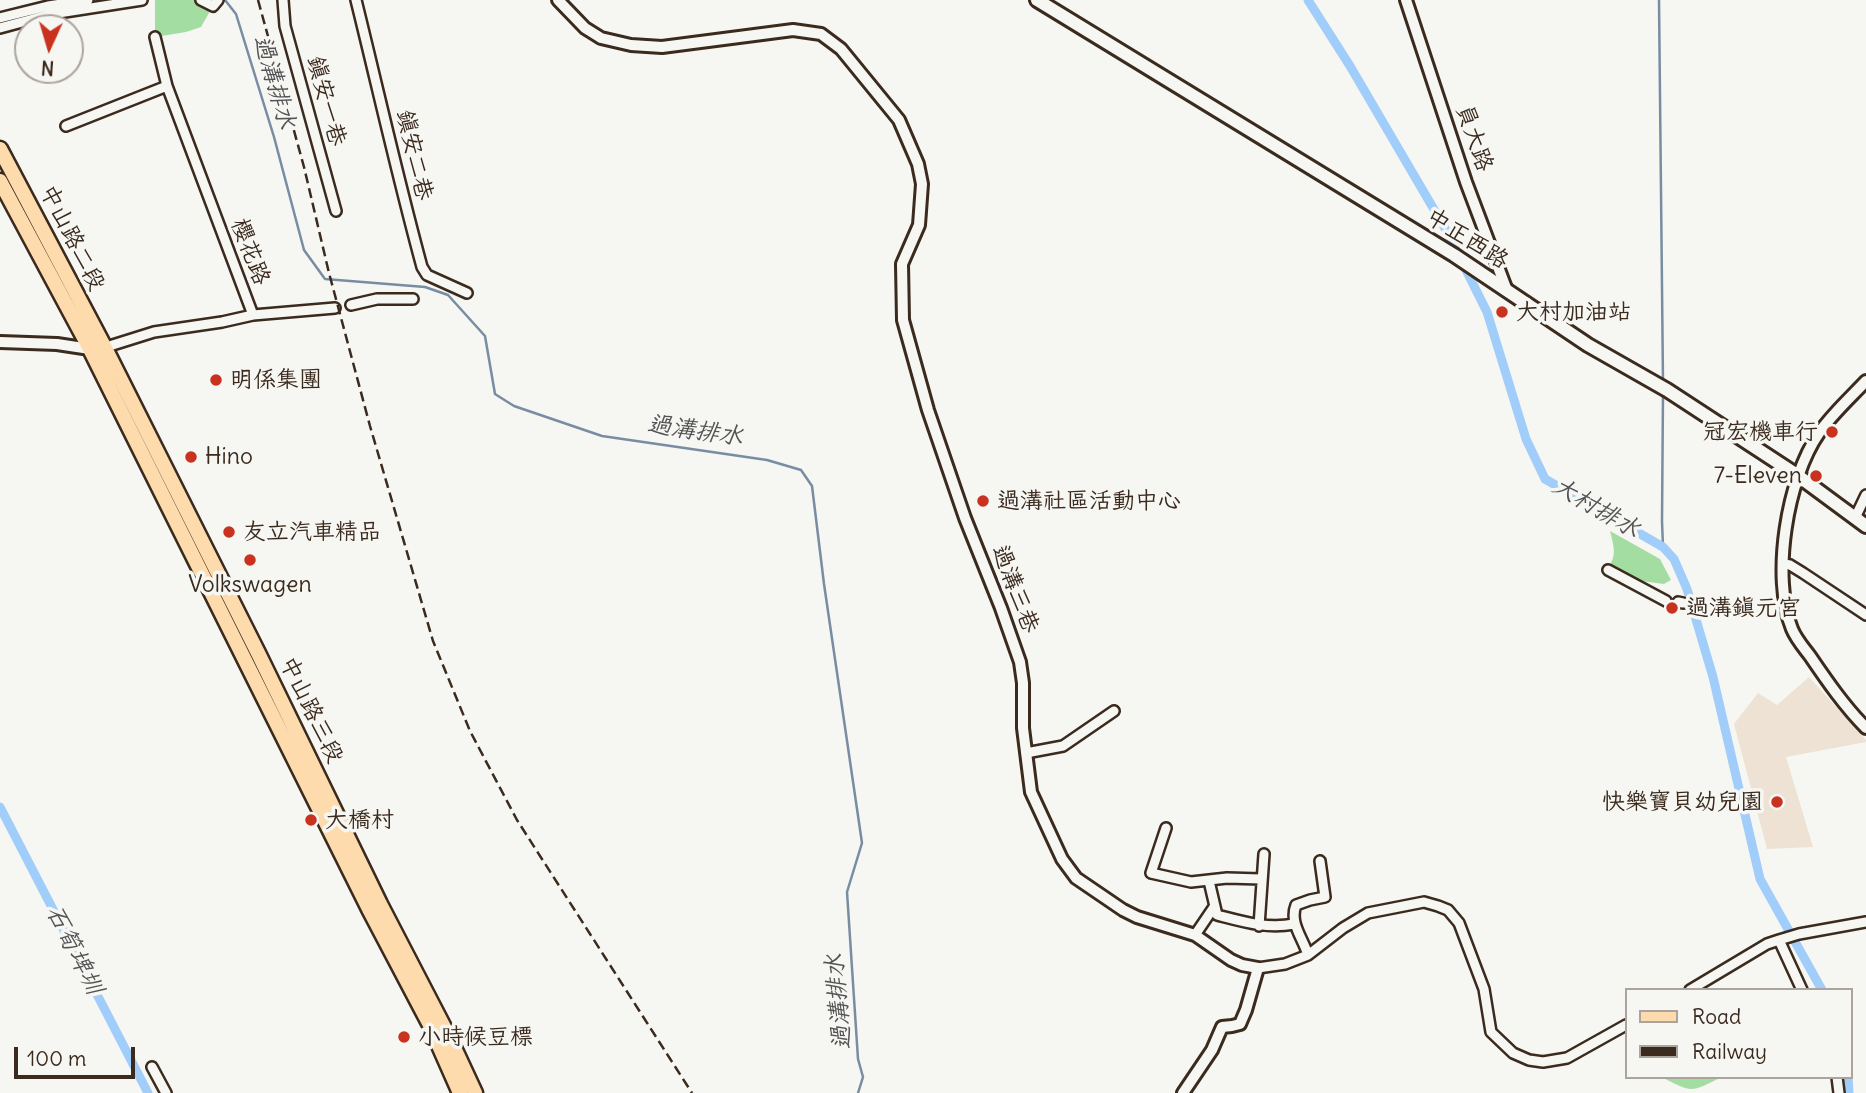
<!DOCTYPE html>
<meta charset="utf-8">
<style>
body{margin:0}
#map{position:relative;width:1866px;height:1093px;overflow:hidden;background:#f6f6f2;font-family:Delius,sans-serif}
canvas{display:block}
.legend{position:absolute;left:1625px;top:988px;width:228px;height:91px;box-sizing:border-box;background:#f6f6f2;border:2px solid #aba49d;margin:0;padding:9px 12px;list-style:none;font-size:21px;color:#3b2a1e}
.legend li{display:flex;align-items:center;gap:14px;height:35px}
.legend b{width:35px;border:2px solid #aba49d}
.north{position:absolute;left:14px;top:14px;width:70px;height:70px;box-sizing:border-box;background:#f6f6f2;border:2px solid #aba49d;border-radius:50%;rotate:184deg;font-size:19px;font-weight:700;line-height:28px;text-align:center;color:#3b2a1e}
.north::after{content:'';display:block;margin:auto;width:24px;height:32px;background:#c8321e;clip-path:polygon(50% 0,100% 100%,50% 72%,0 100%)}
.scale{position:absolute;left:14px;top:1047px;width:121px;height:32px;box-sizing:border-box;border:4px solid #3b2a1e;border-top:0;padding-left:9px;font-size:21px;line-height:24px;white-space:nowrap;color:#3b2a1e;-webkit-text-stroke:5px #f6f6f2;paint-order:stroke}
</style>
<div id="map">
<canvas width="1866" height="1093"></canvas>
<ul class="legend">
<li><b style="height:9px;background:#fedbac"></b>Road</li>
<li><b style="height:9px;background:#3b2a1e"></b>Railway</li>
</ul>
<div class="north">N</div>
<div class="scale">100 m</div>
</div>
<script>
const ctx = document.querySelector('canvas').getContext('2d');
ctx.lineJoin = 'round';
function paint(path, color) { ctx.fillStyle = color; ctx.fill(path, 'evenodd'); }
function stroke(path, color, width, dash) { ctx.strokeStyle = color; ctx.lineWidth = width; ctx.lineCap = dash ? 'butt' : 'round'; ctx.setLineDash(dash || []); ctx.stroke(path); }
function label(font, color, halo, rows, align = 'center') {
  ctx.font = font + ' Delius,"LXGW WenKai TC",sans-serif'; ctx.lineWidth = 7; ctx.setLineDash([]); ctx.textBaseline = 'middle'; ctx.strokeStyle = halo; ctx.fillStyle = color; for (const [text, x, y, turn = 0] of rows) {
    ctx.save(); ctx.translate(x, y); ctx.rotate((+turn || 0) * Math.PI / 180); ctx.textAlign = isNaN(turn) ? turn : align; if (halo) ctx.strokeText(text, 0, 0); ctx.fillText(text, 0, 0); ctx.restore();
  }
}
paint(new Path2D(`
 M 1809,677 L 1866,740 L 1866,742 L 1786,757 L 1813,847 L 1767,849 L 1734,724 L 1758,693 L 1777,705 Z`), '#ede2d3');
paint(new Path2D(`
 M 155,0 L 201,0 L 213,6 L 201,27 L 186,32 L 155,37 Z
 M 1610,531 L 1660,559 L 1671,580 L 1664,584 L 1603,576 C 1616,557 1616,554 1610,531 Z
 M 1661,1077 L 1722,1077 C 1689,1093 1694,1093 1661,1077 Z`), '#a4dda1');
stroke(new Path2D(`
 M 225,0 L 236,14 L 274,137 L 304,250 L 325,279 L 425,287 L 448,295 L 485,336 L 495,394 L 514,406 L 602,436 L 767,460 L 801,470 L 812,486 L 824,584 L 862,843 L 847,892 L 858,1059 L 863,1077 L 858,1093
 M 1659,0 L 1663,382
 M 1663,392 L 1662,521 L 1663,547`), '#788ca2', 2.5);
stroke(new Path2D(`
 M 1308,0 L 1350,66 L 1446,230 L 1487,312 L 1526,439 L 1545,479 L 1663,547 L 1674,559 L 1687,589 L 1713,677 L 1760,879 L 1822,990
 M 0,807 L 148,1093
 M 1848,1077 L 1849,1093`), '#a0cdfa', 9);
const minor = new Path2D(`
 M 201,0 L 213,6 L 218,0
 M 283,0 L 285,26 L 336,211
 M 356,0 C 378,89 398,179 422,267 L 427,275 L 467,293
 M 0,18 L 48,6 L 88,0
 M 0,28 L 52,14 L 142,0
 M 155,37 L 167,86 L 253,315
 M 66,126 L 167,86
 M 351,305 L 377,299 L 413,299
 M 103,348 L 154,332 L 222,322 L 253,315 L 335,308
 M 1855,518 L 1866,495
 M 1784,564 L 1790,565 L 1803,573 L 1866,615
 M 1608,570 L 1666,601
 M 1678,602 L 1683,603
 M 1026,753 L 1063,746 L 1114,711
 M 1166,828 L 1151,873 L 1191,882 L 1227,878 L 1261,879
 M 1209,881 L 1217,915 C 1244,922 1267,929 1294,924
 M 1259,926 L 1264,854
 M 1195,935 L 1214,907
 M 1779,940 L 1799,934 L 1866,922
 M 1308,955 C 1303,938 1289,923 1296,905 L 1310,900 L 1325,897 L 1320,861
 M 1258,968 L 1285,964 L 1308,955 L 1343,928 L 1368,913 L 1424,902 L 1438,906 L 1448,910 L 1459,923 L 1484,989 L 1491,1032 L 1513,1053 L 1529,1060 L 1543,1062 L 1567,1058 L 1626,1025
 M 1690,990 L 1767,944 L 1779,940 L 1802,990
 M 152,1067 L 166,1093
 M 1837,1077 L 1839,1093`);
const tertiary = new Path2D(`
 M 558,0 L 585,28 L 601,38 L 631,45 L 662,47 L 793,30 L 821,34 L 841,49 L 899,120 L 918,164 L 922,184 L 919,225 L 902,264 L 903,320 L 928,410 L 965,518 L 1001,608 L 1020,662 L 1023,683 L 1023,728 L 1031,792 L 1062,859 L 1076,878 L 1123,910 L 1137,917 L 1195,935 L 1231,960 L 1242,965 L 1258,968 L 1246,1010 L 1240,1024 L 1232,1026 L 1222,1027 L 1212,1050 L 1183,1093
 M 1406,0 L 1466,182 L 1506,288
 M 0,342 L 57,344 L 90,349
 M 1866,381 C 1850,398 1832,414 1819,433 C 1787,479 1771,577 1792,629 C 1796,639 1804,648 1810,656 C 1827,681 1845,707 1866,728`);
const secondary = new Path2D(`
 M 1037,0 L 1454,255 L 1588,345 L 1667,390 L 1797,475 L 1866,526`);
const primary = new Path2D(`
 M 0,149 L 105,348 L 258,653 L 380,904 L 449,1037 L 475,1093
 M 0,181 L 90,349 L 369,909 L 429,1023 L 460,1093`);
stroke(minor, '#3b2a1e', 14);
stroke(tertiary, '#3b2a1e', 16);
stroke(secondary, '#3b2a1e', 18);
stroke(primary, '#3b2a1e', 19);
stroke(minor, '#f6f6f2', 9);
stroke(tertiary, '#f6f6f2', 10);
stroke(secondary, '#f6f6f2', 12);
stroke(primary, '#fedbac', 14);
stroke(new Path2D(`
 M 258,0 L 304,167 L 329,273 L 370,426 L 433,641 L 470,731 L 517,820 L 692,1093`), '#3b2a1e', 2.5, [10, 5]);
for (const [x, y, r, color] of [
 [1502,312,7,"#c8321e"],
 [216,380,7,"#c8321e"],
 [1832,432,7,"#c8321e"],
 [191,457,7,"#c8321e"],
 [1816,476,7,"#c8321e"],
 [983,501,7,"#c8321e"],
 [229,532,7,"#c8321e"],
 [250,560,7,"#c8321e"],
 [1672,608,7,"#c8321e"],
 [1777,802,7,"#c8321e"],
 [311,820,7,"#c8321e"],
 [404,1037,7,"#c8321e"]
]) { const dot = new Path2D(); dot.arc(x, y, r, 0, 2 * Math.PI); ctx.fillStyle = color; ctx.fill(dot); stroke(dot, '#f6f6f2', 2.5); }
label('23px', '#3b2a1e', '#f6f6f2', [
 ["鎮安一巷",326,101,75],
 ["員大路",1474,138,71],
 ["鎮安二巷",414,155,77],
 ["中山路二段",72,238,63],
 ["中正西路",1467,239,32],
 ["櫻花路",250,252,69],
 ["過溝三巷",1015,589,69],
 ["中山路三段",311,710,64]
]);
label('23px', '#3b2a1e', '#f6f6f2', [
 ["大村加油站",1516,312],
 ["明係集團",230,380],
 ["冠宏機車行",1818,432,"right"],
 ["Hino",205,457],
 ["7-Eleven",1802,476,"right"],
 ["過溝社區活動中心",997,501],
 ["友立汽車精品",243,532],
 ["Volkswagen",250,585,"center"],
 ["過溝鎮元宮",1686,608],
 ["快樂寶貝幼兒園",1763,802,"right"],
 ["大橋村",325,820],
 ["小時候豆標",418,1037]
], 'left');
label('italic 24px', '#545355', '#f6f6f2', [
 ["過溝排水",274,82,74],
 ["過溝排水",695,431,8],
 ["大村排水",1596,508,30],
 ["石筍埤圳",74,950,63],
 ["過溝排水",839,1002,-95]
]);
</script>
